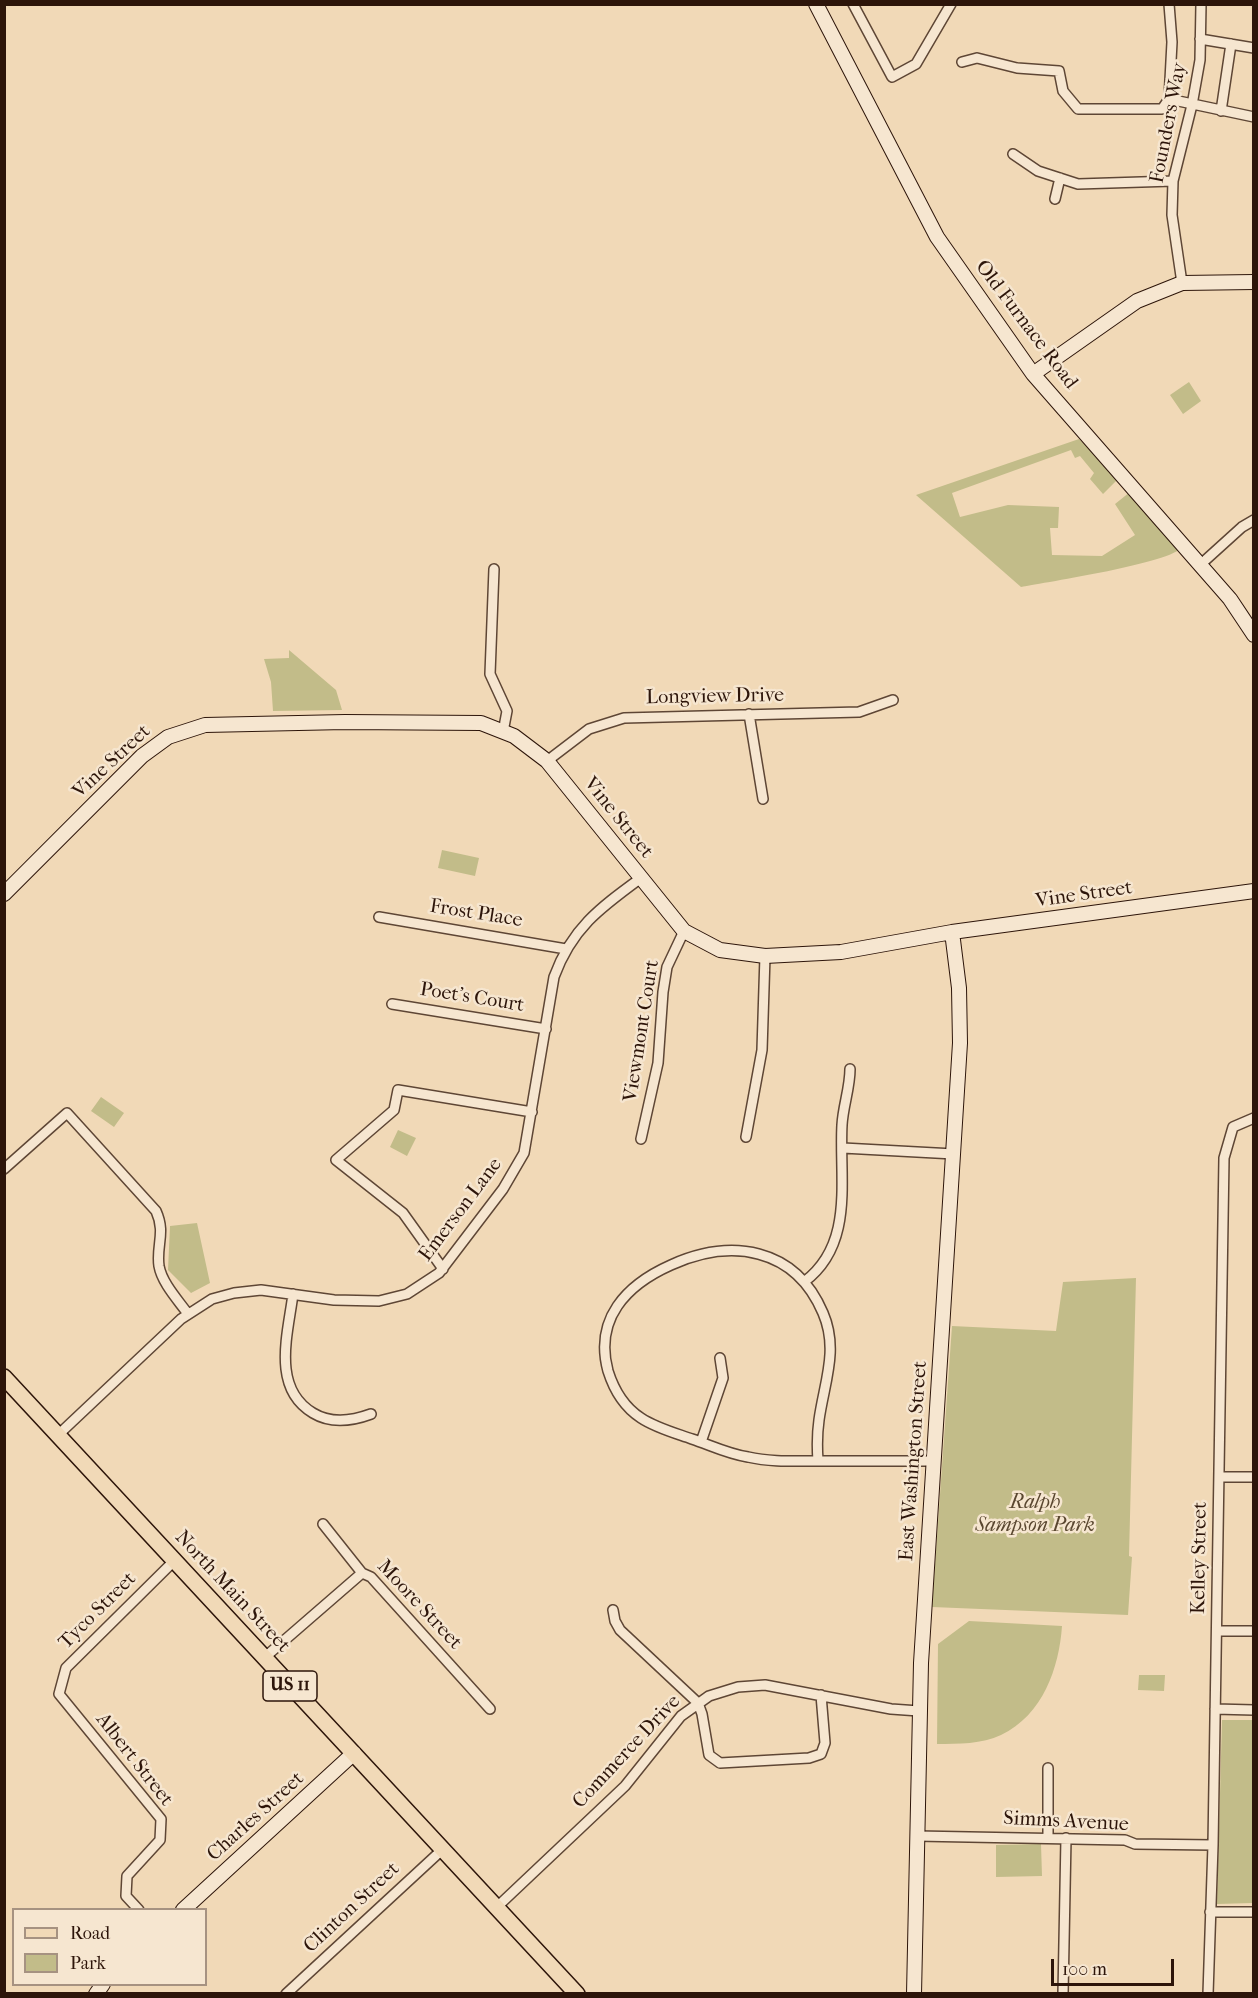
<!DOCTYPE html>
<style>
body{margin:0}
#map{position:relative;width:1258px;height:1998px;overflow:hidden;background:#f1d9b7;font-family:"IM FELL French Canon",serif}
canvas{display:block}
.frame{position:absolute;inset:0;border:6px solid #2d150a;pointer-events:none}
.legend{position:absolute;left:12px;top:1908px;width:195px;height:78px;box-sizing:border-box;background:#f6e6d0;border:2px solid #a69281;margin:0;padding:8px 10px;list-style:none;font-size:18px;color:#2d150a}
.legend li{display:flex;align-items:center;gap:12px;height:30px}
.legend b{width:30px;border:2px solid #a69281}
.scale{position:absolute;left:1051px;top:1959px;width:123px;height:27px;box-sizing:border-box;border:3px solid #2d150a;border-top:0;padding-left:8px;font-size:18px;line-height:21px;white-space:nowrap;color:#2d150a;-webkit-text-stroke:4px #f6e6d0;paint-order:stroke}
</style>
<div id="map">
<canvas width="1258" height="1998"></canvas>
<div class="frame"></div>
<ul class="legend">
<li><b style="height:8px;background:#f1d9b7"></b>Road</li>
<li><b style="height:16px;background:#c2bc89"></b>Park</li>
</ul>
<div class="scale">100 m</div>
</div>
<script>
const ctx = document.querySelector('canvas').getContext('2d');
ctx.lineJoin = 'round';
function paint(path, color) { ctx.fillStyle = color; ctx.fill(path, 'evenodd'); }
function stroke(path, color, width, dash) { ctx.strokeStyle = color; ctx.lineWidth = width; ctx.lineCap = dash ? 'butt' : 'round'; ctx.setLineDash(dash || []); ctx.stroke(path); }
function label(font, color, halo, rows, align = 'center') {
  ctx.font = font + ' "IM FELL French Canon",serif'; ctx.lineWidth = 5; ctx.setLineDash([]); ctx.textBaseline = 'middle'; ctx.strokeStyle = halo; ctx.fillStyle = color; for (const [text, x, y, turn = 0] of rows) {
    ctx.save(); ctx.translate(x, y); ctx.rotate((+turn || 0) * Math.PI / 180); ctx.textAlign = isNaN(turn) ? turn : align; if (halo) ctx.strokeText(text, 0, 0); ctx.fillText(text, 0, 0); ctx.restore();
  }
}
paint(new Path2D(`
 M 1189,382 L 1201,401 L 1183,414 L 1170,395 Z
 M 1079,439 L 1118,479 L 1103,494 L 1090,479 L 1094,473 L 1080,456 L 1075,458 L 1071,450 L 952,493 L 960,517 L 1008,505 L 1059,507 L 1058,528 L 1050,528 L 1052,555 L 1102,556 L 1135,535 L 1115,504 L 1130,492 L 1182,547 C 1172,563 1047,582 1021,587 L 916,495 Z
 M 289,650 L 336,690 L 342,710 L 273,711 L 271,682 L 264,659 L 289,658 Z
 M 442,850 L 479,858 L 475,876 L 438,868 Z
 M 101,1097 L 124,1113 L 114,1127 L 91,1111 Z
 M 398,1130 L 416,1138 L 407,1156 L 390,1147 Z
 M 197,1223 L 210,1283 L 191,1293 L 168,1270 L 170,1226 Z
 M 1136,1278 L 1129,1556 L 1132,1557 L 1128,1615 L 932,1607 L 952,1326 L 1056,1331 L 1063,1282 Z
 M 969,1621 L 1062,1626 C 1059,1668 1043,1715 1001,1735 C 982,1744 958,1744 937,1744 L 938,1644 Z
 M 1139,1675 L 1165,1675 L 1164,1691 L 1138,1690 Z
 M 1222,1720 L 1253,1720 L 1253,1903 L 1217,1904 Z
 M 1041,1844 L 1042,1876 L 996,1877 L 996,1845 Z`), '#c2bc89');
const street = new Path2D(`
 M 853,4 L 892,77 L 916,64 L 951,4
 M 1169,4 L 1172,42 L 1169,99
 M 1200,39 L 1254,48
 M 962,62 L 977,58 L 1017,68 L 1059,71 L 1063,91 L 1078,109 L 1162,109 L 1169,99 L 1254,117
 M 1221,111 L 1231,44
 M 1013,154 L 1038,171 L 1078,184 L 1173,181
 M 1055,199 L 1060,178
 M 1182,283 L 1172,215 L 1173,181 L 1192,105 L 1200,60 L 1201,4
 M 1200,565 L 1242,527 L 1254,520
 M 494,569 L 490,674 L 507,711 L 503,732
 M 749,714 L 763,799
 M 547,761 L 589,729 L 624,718 L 859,712 L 893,700
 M 379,917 L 566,949
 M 392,1004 L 546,1029
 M 746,1137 L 762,1050 L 765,956
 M 641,1139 L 658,1063 L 663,992 L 667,967 L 684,931
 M 843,1148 L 954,1154
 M 4,1169 L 67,1113 L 156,1211 C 166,1233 156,1245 159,1266 C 162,1283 178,1300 188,1314
 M 443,1269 L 403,1213 L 336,1160 L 394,1110 L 398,1090 L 532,1112
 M 804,1282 C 855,1244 839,1179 842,1125 C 843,1106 850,1088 850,1069
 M 293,1294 C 288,1334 271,1388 313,1413 C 331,1424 352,1421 371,1414
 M 58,1435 L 181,1319 L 212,1299 L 234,1293 L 261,1290 L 334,1300 L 379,1301 L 407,1294 L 439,1273 L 503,1189 L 524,1153 L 554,977 C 572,928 600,908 641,878
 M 701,1442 L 723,1378 L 720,1358
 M 818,1461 C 817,1447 817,1434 819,1420 C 824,1383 839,1350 823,1313 C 795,1247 731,1238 671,1265 C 626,1285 594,1319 608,1371 C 614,1390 624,1407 641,1418 C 656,1428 675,1433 692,1439 C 710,1445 728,1454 748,1457 C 770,1462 793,1461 816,1461 C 855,1461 894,1461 934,1461
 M 1219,1477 L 1254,1477
 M 323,1524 L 362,1573 L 371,1577 L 490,1709
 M 613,1610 L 615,1621 L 620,1630 L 698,1703 L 702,1714 L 709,1755 L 720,1763 L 809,1758 L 821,1754 L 825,1743 L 821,1695
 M 1217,1631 L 1254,1631
 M 264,1658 L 362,1573
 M 1215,1709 L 1254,1710
 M 917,1836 L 1125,1840 L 1135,1844 L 1213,1845
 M 1048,1837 L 1048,1768
 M 497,1907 L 625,1786 L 681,1716 L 709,1696 L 738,1687 L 765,1685 L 891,1709 L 919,1711
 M 139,1910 L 126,1896 L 127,1876 L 160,1840 L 161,1819 L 59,1694 L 66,1668 L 174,1561
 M 1210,1912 L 1254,1912
 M 286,1994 L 443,1849
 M 1063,1994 L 1066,1838
 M 1208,1994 L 1213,1845 L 1224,1158 L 1233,1127 L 1254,1118`);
const secondary = new Path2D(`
 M 816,4 L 937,237 L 1033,374 L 1230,599 L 1254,635
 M 1033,374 L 1137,301 L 1182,283 L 1254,282
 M 4,894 L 142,756 L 168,737 L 205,725 L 345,722 L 481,723 L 514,736 L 547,761 L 684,931 L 720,950 L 765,956 L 841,952 L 952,932 L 1254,891
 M 183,1910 L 354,1753
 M 96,1994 L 103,1984
 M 914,1994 L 921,1663 L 960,1043 L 959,988 L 952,932`);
const primary = new Path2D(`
 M 4,1377 L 577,1994`);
stroke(street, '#5e4635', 12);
stroke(secondary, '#2d150a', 16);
stroke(primary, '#2d150a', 18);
stroke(street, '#f6e6d0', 9);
stroke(secondary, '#f6e6d0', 14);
stroke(primary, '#f1d9b7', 15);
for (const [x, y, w] of [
 [290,1686,54]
]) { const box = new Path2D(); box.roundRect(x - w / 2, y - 15, w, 30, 4.5); ctx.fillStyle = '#f6e6d0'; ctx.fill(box); stroke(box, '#2d150a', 1.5); }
label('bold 18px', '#2d150a', null, [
 ["US 11",290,1686]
]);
label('20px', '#2d150a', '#f6e6d0', [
 ["Founders Way",1169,123,-79],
 ["Old Furnace Road",1026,325,53],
 ["Longview Drive",715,697,-1],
 ["Vine Street",112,762,-43],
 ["Vine Street",618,818,51],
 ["Vine Street",1084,895,-8],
 ["Frost Place",476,914,9],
 ["Poet's Court",472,998,9],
 ["Viewmont Court",642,1031,-81],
 ["Emerson Lane",461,1210,-53],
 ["East Washington Street",914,1461,-86],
 ["Kelley Street",1200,1558,-89],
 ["North Main Street",232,1592,47],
 ["Moore Street",419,1605,47],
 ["Tyco Street",98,1611,-45],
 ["Commerce Drive",627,1752,-47],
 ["Albert Street",134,1760,52],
 ["Charles Street",256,1817,-42],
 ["Simms Avenue",1066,1822,3],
 ["Clinton Street",352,1908,-43]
]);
label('italic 20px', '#5a4730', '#f6e6d0', [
 ["Ralph",1035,1503],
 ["Sampson Park",1035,1526]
]);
</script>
